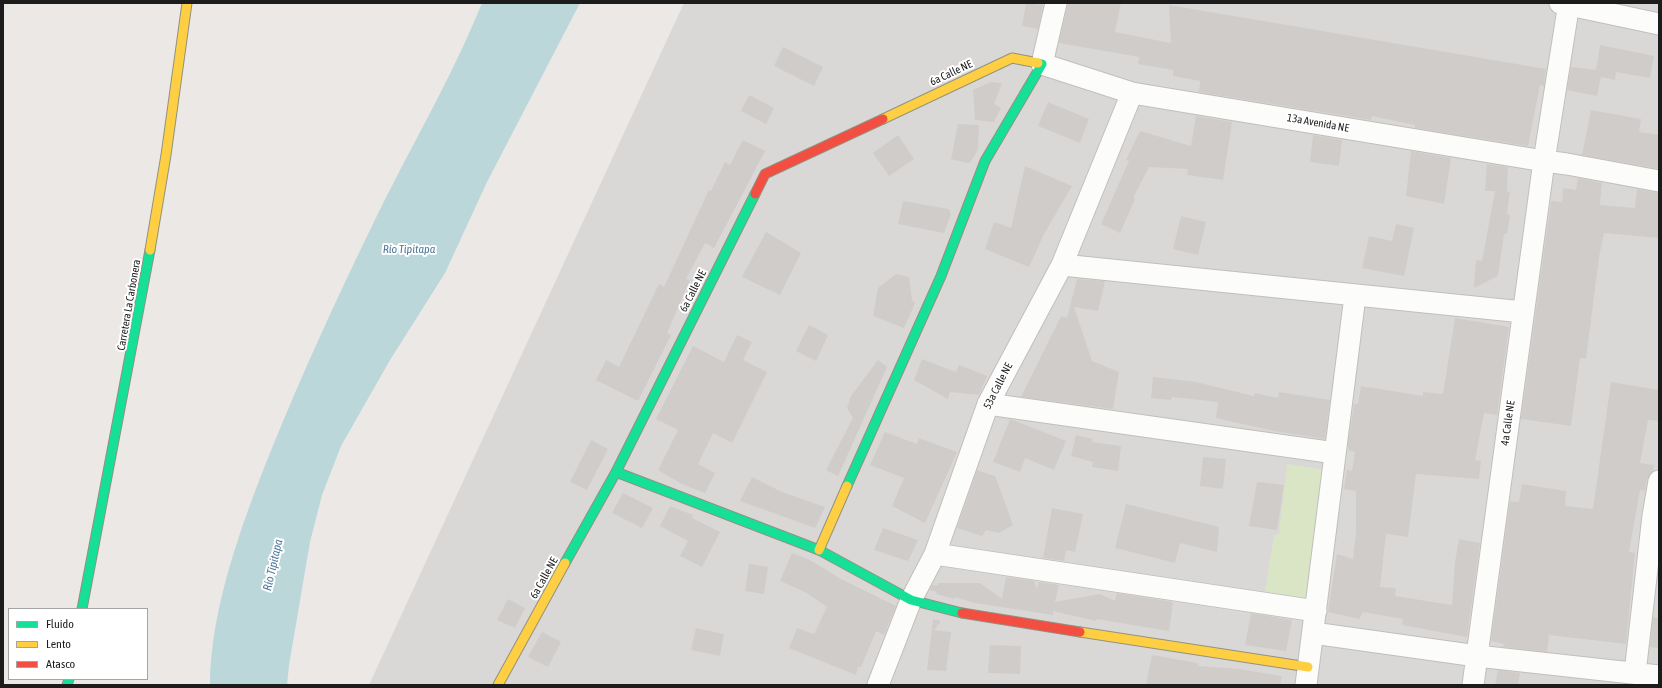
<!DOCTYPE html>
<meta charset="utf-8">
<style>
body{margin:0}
#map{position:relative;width:1662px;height:688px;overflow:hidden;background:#ebe8e5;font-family:"Asap Condensed",sans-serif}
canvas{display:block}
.frame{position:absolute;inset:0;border:4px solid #1c1c1c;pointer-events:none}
.legend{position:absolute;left:8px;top:608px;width:140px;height:72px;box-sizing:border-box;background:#fff;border:1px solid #a4a4a4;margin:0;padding:5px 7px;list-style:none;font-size:12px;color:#1c1c1c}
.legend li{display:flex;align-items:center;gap:8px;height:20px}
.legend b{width:20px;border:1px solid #a4a4a4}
</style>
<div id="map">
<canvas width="1662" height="688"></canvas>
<div class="frame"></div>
<ul class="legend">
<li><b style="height:5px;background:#16e098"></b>Fluido</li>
<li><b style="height:5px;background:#ffcf43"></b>Lento</li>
<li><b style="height:5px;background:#f24e42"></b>Atasco</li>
</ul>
</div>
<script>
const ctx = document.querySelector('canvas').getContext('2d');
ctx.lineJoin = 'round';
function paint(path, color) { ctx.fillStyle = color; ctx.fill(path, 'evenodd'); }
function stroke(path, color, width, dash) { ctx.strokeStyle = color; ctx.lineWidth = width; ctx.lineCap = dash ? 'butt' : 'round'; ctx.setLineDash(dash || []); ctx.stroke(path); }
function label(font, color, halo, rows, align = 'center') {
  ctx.font = font + ' "Asap Condensed",sans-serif'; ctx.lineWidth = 4; ctx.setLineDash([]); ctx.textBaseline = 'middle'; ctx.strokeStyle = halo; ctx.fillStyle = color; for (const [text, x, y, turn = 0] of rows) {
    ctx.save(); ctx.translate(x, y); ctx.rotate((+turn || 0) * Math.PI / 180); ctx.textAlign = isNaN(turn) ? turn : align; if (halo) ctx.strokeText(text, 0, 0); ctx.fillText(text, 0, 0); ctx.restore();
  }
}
paint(new Path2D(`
 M 684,3 L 1659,3 L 1659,685 L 369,685 Z`), '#dad8d7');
paint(new Path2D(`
 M 1287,464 L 1326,470 L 1309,600 L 1265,591 L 1274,535 L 1279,534 Z`), '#dae5c6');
paint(new Path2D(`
 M 482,3 L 580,3 L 487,182 L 445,273 L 390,360 L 341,446 L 322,495 L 310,542 L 289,665 L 287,685 L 210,685 C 210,610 242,523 270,453 C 301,376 336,300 372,226 C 408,151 451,80 482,3 Z`), '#bbd7da');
paint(new Path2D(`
 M 1026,3 L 1043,5 L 1038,29 L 1022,26 Z
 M 1068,3 L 1121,3 L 1115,32 L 1171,43 L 1169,5 L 1546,69 L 1544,86 L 1540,85 L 1528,146 L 1415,128 L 1415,125 L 1372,116 L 1371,120 L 1199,92 L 1200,81 L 1173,76 L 1173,70 L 1138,64 L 1139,57 L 1059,43 Z
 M 1600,45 L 1654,56 L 1650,78 L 1616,72 L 1615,80 L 1601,77 L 1597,96 L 1567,90 L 1571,67 L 1596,70 Z
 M 783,47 L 823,67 L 814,86 L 774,66 Z
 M 991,82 L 1002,83 L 994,104 L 1001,108 L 994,122 L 975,120 L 973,90 Z
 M 749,95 L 774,108 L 766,124 L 741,111 Z
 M 1048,102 L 1089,119 L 1080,143 L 1038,126 Z
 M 1591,110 L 1641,119 L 1639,132 L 1659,135 L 1659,169 L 1582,155 Z
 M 1196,116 L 1232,122 L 1223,180 L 1187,175 L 1188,169 L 1149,167 L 1133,198 L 1135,199 L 1120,233 L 1101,224 L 1129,161 L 1126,160 L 1140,131 L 1191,146 Z
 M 958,124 L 979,125 L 978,149 L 971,162 L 967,163 L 951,159 Z
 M 898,135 L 914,159 L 889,176 L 873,153 Z
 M 1313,135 L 1342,140 L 1339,166 L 1310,162 Z
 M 743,140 L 765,151 L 714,248 L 705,243 L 686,279 L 690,280 L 667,333 L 671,335 L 638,401 L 596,380 L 606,360 L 619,367 L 659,284 L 664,287 L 709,190 L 711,191 L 725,162 L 730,165 Z
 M 1411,151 L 1451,158 L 1444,204 L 1406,196 Z
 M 1487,164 L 1508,167 L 1507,191 L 1510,192 L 1507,214 L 1510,215 L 1507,234 L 1504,234 L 1498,276 L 1474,288 L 1476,260 L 1482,261 L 1495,191 L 1485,191 Z
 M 1025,166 L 1072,186 L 1044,234 L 1029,267 L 985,249 L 994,222 L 1011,228 Z
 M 1578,178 L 1602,183 L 1600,205 L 1635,208 L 1637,189 L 1659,193 L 1659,238 L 1604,233 L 1599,257 L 1586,359 L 1580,358 L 1571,426 L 1521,419 L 1551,201 L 1562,202 L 1563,188 L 1576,190 Z
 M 903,201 L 949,209 L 951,214 L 944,233 L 898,224 Z
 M 1181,216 L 1206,222 L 1198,255 L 1173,249 Z
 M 1396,224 L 1414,228 L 1404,276 L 1362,268 L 1369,236 L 1392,241 Z
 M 766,232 L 801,253 L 780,295 L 742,277 Z
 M 896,274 L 909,277 L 912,300 L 915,303 L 904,328 L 873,316 L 878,288 Z
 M 1077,279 L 1105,281 L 1098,311 L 1074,307 L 1092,361 L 1119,372 L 1113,409 L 1021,397 L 1061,316 L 1067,318 Z
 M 1455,318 L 1509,327 L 1497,415 L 1484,413 L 1475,460 L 1481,461 L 1479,479 L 1416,474 L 1408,537 L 1386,534 L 1380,587 L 1396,588 L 1395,596 L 1452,605 L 1455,562 L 1459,539 L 1480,543 L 1467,637 L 1402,625 L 1403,619 L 1363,612 L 1359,619 L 1328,612 L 1337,554 L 1353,559 L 1356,532 L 1356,491 L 1344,489 L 1347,470 L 1352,471 L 1355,452 L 1349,450 L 1348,444 L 1354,404 L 1358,404 L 1361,386 L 1423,396 L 1423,392 L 1443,394 Z
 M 809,325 L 828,335 L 816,361 L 796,351 Z
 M 737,335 L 752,342 L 743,360 L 767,372 L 732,443 L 713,433 L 698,464 L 715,473 L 705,493 L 682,484 L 658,470 L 678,430 L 656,419 L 693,346 L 724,362 Z
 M 922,359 L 956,372 L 959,365 L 987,376 L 979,395 L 950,392 L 948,399 L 914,380 Z
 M 878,360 L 887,367 L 838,476 L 826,470 L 853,418 L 847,408 L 851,396 Z
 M 1153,377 L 1196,382 L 1254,396 L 1255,393 L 1278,398 L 1279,392 L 1330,400 L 1325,439 L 1274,431 L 1216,418 L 1218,402 L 1172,397 L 1171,400 L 1151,398 Z
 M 1611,382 L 1659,390 L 1659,421 L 1648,420 L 1640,463 L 1654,465 L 1653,471 L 1647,479 L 1645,491 L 1640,490 L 1629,552 L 1635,553 L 1626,644 L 1549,635 L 1547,652 L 1503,647 L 1504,644 L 1491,641 L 1510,501 L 1519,502 L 1522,484 L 1566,491 L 1565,506 L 1593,509 Z
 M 1010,419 L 1066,441 L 1054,470 L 1025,458 L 1020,472 L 993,462 Z
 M 885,432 L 917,444 L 919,438 L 957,452 L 925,523 L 892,506 L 904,478 L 870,465 Z
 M 1076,435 L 1093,439 L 1092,442 L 1121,446 L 1118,471 L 1092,467 L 1093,462 L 1071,456 Z
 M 591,440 L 608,449 L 587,490 L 570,482 Z
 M 1203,457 L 1226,459 L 1223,489 L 1200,486 Z
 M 977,470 L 995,476 L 1013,525 L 999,533 L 986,530 L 982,536 L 957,528 Z
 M 752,477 L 782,492 L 825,507 L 815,528 L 740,501 Z
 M 1257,482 L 1284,485 L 1277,530 L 1249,526 Z
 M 623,493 L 653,508 L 642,528 L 612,513 Z
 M 1126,504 L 1219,527 L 1217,552 L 1180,543 L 1175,563 L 1115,548 Z
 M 670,506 L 693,515 L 692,518 L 720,532 L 702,567 L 680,556 L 688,541 L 660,526 Z
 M 1052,508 L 1083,514 L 1075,552 L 1066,550 L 1064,561 L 1043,558 Z
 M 883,528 L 918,540 L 908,561 L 874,550 Z
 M 792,553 L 810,560 L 841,579 L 896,606 L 884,635 L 876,631 L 861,667 L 858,667 L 856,675 L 789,648 L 797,628 L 814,634 L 827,607 L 807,593 L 780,581 Z
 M 749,564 L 768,567 L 764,594 L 745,591 Z
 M 1006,577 L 1034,581 L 1037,589 L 1039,582 L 1059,585 L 1055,602 L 1100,594 L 1115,601 L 1117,593 L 1173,602 L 1169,631 L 1097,619 L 1096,621 L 1053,611 L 1053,615 L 975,603 L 955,597 L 955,599 L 936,594 L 937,592 L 930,590 L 932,585 L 938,585 L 938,583 L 980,583 L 1002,599 Z
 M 508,599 L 525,608 L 515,628 L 497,620 Z
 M 1251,613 L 1292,620 L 1286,651 L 1245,645 Z
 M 1653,617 L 1659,618 L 1659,648 L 1650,647 Z
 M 933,619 L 941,621 L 934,630 L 951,632 L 946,671 L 927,670 Z
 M 696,628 L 724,634 L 720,656 L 691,650 Z
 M 542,632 L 561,642 L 548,667 L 528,657 Z
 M 990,645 L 1021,646 L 1020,674 L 988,673 Z
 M 1152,655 L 1198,663 L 1198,666 L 1239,669 L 1282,676 L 1280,685 L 1146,685 Z
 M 1498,670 L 1520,673 L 1518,685 L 1495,685 Z`), '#d0ccca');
const street = new Path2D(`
 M 1056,3 L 1042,64 L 1132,93 L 1544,161 L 1567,164 L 1659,181
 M 1560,3 L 1659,24
 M 1062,265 L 1523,312
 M 988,404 L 1335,453
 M 935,554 L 1316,611
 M 1313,633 L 1477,656 L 1659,676
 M 1635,673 L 1653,516 L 1659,481
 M 878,685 L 911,600 L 935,554 L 988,404 L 1062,265 L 1132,93
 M 1306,685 L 1355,296
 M 1473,685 L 1544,161 L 1569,3`);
const fast = new Path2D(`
 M 616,472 L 819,550 L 911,600 L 962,613
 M 847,486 L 941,276 L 985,161 L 1042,64 L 1038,63
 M 565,563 L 616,472 L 755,194
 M 82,609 L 150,250
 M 67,685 L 69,679`);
const slow = new Path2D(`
 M 883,119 L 1012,58 L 1038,63
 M 150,250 L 166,155 L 187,3
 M 819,550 L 847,486
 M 1080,632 L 1308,667
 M 498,685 L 565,563`);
const jam = new Path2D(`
 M 755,194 L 765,174 L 883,119
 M 962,613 L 1080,632`);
stroke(street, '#c0bfbd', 23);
stroke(fast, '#92927f', 11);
stroke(slow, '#92927f', 11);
stroke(jam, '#92927f', 11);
stroke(street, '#fcfcfb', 21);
stroke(fast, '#16e098', 9);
stroke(slow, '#ffcf43', 9);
stroke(jam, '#f24e42', 9);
label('11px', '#1c1c1c', '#fff', [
 ["6a Calle NE",951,73,-25],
 ["13a Avenida NE",1318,123,10],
 ["6a Calle NE",693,291,-63],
 ["Carretera La Carbonera",129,305,-80],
 ["53a Calle NE",998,386,-63],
 ["4a Calle NE",1508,423,-82],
 ["6a Calle NE",544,578,-61]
]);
label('italic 12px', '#507b9b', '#fff', [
 ["Río Tipitapa",409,249],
 ["Río Tipitapa",273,565,-77]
]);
</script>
